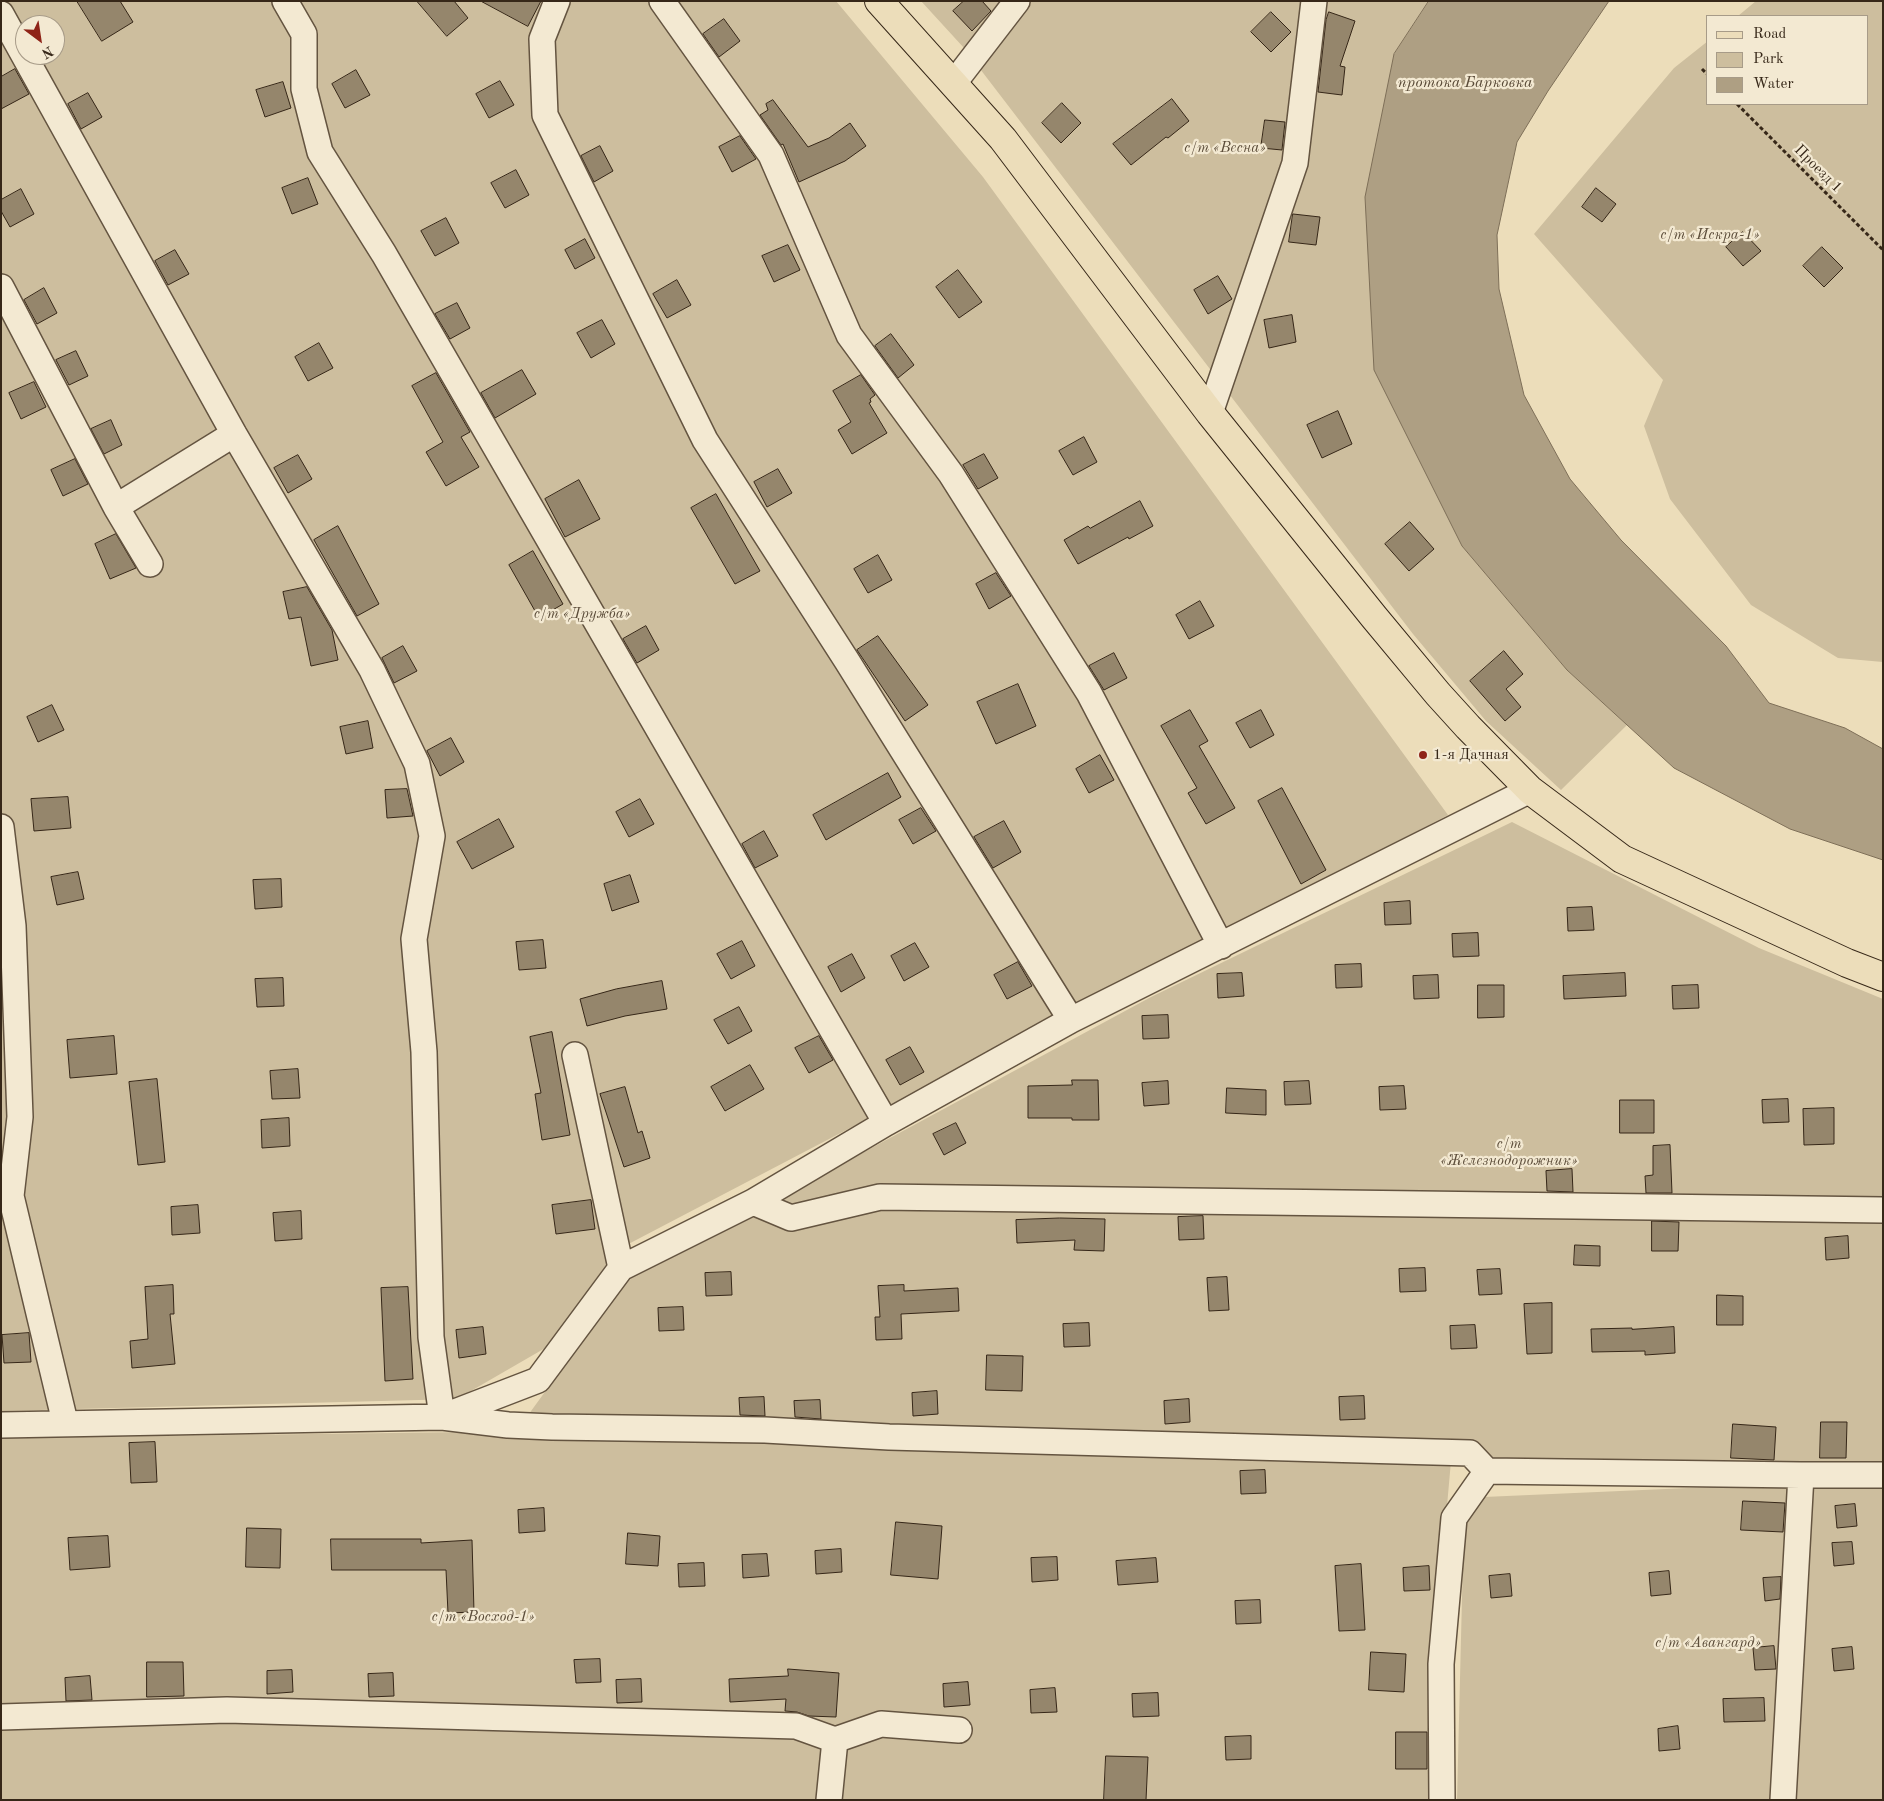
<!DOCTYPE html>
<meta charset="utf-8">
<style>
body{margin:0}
#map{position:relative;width:1884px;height:1801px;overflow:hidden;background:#ecddba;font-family:"Old Standard TT",serif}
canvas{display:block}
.frame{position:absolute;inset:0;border:2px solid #362718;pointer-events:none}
.legend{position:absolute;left:1706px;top:15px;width:162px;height:90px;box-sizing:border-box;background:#f3e9d2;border:1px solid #a79b88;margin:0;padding:6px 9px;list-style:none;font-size:15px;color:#362718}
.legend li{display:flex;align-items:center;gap:10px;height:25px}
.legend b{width:25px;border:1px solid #a79b88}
.north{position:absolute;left:15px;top:15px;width:50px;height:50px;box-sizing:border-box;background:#f3e9d2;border:1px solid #a79b88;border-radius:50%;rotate:149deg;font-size:14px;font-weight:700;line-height:20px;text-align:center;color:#362718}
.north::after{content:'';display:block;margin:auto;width:18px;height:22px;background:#8f2418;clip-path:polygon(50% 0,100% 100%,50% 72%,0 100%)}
</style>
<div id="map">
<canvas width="1884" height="1801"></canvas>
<div class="frame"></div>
<ul class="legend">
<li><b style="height:6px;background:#ecddba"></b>Road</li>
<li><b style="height:14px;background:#cdbe9e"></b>Park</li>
<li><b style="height:14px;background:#ae9f83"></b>Water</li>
</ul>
<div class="north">N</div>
</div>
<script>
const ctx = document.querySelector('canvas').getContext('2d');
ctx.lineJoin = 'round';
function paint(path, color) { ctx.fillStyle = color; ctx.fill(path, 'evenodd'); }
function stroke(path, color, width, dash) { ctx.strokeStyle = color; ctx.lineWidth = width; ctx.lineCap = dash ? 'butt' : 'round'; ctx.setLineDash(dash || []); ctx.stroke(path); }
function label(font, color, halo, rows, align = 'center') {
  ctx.font = font + ' "Old Standard TT",serif'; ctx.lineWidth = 4.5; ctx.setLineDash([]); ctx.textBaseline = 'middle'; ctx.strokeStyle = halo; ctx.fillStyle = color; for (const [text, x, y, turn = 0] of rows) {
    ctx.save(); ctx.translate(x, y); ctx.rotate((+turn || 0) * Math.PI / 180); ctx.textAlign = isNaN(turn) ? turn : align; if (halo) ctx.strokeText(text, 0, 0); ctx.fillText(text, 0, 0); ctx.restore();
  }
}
paint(new Path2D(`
 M 1,1 L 836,1 L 983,177 L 1448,815 L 617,1250 L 547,1347 L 457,1399 L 1,1411 ZM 25,25 L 55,25 L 55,55 L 25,55 Z
 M 921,1 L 1429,1 L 1394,54 L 1462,546 L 1567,670 L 1627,725 L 1561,790 L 1486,721 L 1413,634 L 964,48 Z
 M 1756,1 L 1883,1 L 1883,662 L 1838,658 L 1751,605 L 1670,499 L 1644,426 L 1663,380 L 1534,234 L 1674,68 L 1708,41 L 1708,104 L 1868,104 L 1868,16 L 1738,16 Z
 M 1512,822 L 1759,948 L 1883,999 L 1883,1466 L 1493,1463 L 526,1418 L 629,1276 L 777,1199 L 1151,997 Z
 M 469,1432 L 566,1438 L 1451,1461 L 1433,1663 L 1434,1800 L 1,1800 L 1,1438 Z
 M 1779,1484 L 1883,1486 L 1883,1800 L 1457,1800 L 1464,1517 L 1484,1497 Z`), '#cdbe9e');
const water = new Path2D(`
 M 1429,1 L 1609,1 L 1548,91 L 1517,142 L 1497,235 L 1499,289 L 1524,395 L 1570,479 L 1621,540 L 1726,646 L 1769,703 L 1845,728 L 1883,749 L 1883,860 L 1790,829 L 1674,768 L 1567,670 L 1462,546 L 1374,370 L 1365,197 L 1394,54 Z`);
paint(water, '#ae9f83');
stroke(water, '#7e6f58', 1);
const building = new Path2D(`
 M 77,1 L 120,1 L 133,22 L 102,41 Z
 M 417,1 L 454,1 L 468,18 L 447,36 Z
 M 481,1 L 541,1 L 528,26 Z
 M 964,1 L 982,1 L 991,11 L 972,31 L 953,11 Z
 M 1271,12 L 1291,32 L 1271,52 L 1251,32 Z
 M 1329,12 L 1355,21 L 1340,66 L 1345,67 L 1342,95 L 1318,92 L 1326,20 Z
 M 724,19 L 740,41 L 719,57 L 703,34 Z
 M 15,69 L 29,94 L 1,109 L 1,77 Z
 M 356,70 L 370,95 L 345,108 L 332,84 Z
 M 500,81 L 514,105 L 489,118 L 476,94 Z
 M 283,82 L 291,108 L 265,117 L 256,90 Z
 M 88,93 L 102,117 L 81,129 L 68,104 Z
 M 1172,99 L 1189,121 L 1168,138 L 1166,137 L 1131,165 L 1113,144 Z
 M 773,100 L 808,147 L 829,138 L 850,123 L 866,146 L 845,161 L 799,182 L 783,144 L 781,145 L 760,115 L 768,110 L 766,104 Z
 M 1062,103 L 1081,123 L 1061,143 L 1042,123 Z
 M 1265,120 L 1285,122 L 1282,150 L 1261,148 Z
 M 740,136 L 756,159 L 732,172 L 719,147 Z
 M 600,146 L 613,171 L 594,182 L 581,156 Z
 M 516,170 L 529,195 L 505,208 L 491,183 Z
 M 308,178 L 318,204 L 292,214 L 282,188 Z
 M 1596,188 L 1616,204 L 1602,222 L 1582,207 Z
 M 21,189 L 34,214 L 10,227 L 1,211 L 1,200 Z
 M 1293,214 L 1320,217 L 1316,245 L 1289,242 Z
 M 446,218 L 459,243 L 435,256 L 421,231 Z
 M 1743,232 L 1761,251 L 1743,266 L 1726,247 Z
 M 585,239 L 595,258 L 575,269 L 565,250 Z
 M 788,245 L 800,270 L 774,282 L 762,256 Z
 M 1822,247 L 1843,268 L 1824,287 L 1803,266 Z
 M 175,250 L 189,274 L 168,285 L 155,261 Z
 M 958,270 L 982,302 L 959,318 L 936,287 Z
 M 1218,276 L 1232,299 L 1208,314 L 1194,290 Z
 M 677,280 L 691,305 L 667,318 L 653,294 Z
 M 44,288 L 57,313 L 37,324 L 24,300 Z
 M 457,303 L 470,328 L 450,339 L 435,314 Z
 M 1292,315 L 1296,342 L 1269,348 L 1264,320 Z
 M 602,320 L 615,344 L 591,358 L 577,333 Z
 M 891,334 L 914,365 L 898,378 L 875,346 Z
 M 319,343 L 333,368 L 308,381 L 295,357 Z
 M 76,351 L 88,376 L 69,385 L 56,360 Z
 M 522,370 L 536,394 L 495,418 L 481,393 Z
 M 436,373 L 470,432 L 461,437 L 479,467 L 446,486 L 426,452 L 443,442 L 412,386 Z
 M 861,375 L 875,395 L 870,399 L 871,402 L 869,403 L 887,433 L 852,454 L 838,430 L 851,422 L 833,391 Z
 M 34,382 L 46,407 L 21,419 L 9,393 Z
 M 1338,411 L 1352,444 L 1322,458 L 1307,425 Z
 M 111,420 L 122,445 L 104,454 L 91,429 Z
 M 1084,437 L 1097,462 L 1073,475 L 1059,451 Z
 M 984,454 L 998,478 L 978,489 L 963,465 Z
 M 298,455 L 312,479 L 288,493 L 274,468 Z
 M 75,459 L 88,484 L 63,496 L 51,470 Z
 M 778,469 L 792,493 L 767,507 L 754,482 Z
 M 579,480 L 600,519 L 565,537 L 545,499 Z
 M 716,494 L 760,571 L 735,584 L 691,508 Z
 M 1140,501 L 1153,526 L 1129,539 L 1128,537 L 1078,564 L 1064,540 L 1088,526 L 1090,528 Z
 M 1410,522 L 1434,549 L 1409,571 L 1385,544 Z
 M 338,526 L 379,604 L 357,616 L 314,540 Z
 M 116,534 L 136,568 L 110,579 L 95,544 Z
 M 533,551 L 563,604 L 539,618 L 509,565 Z
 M 878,555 L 892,580 L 868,593 L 854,569 Z
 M 996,573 L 1011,596 L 989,609 L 976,584 Z
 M 307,587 L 332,630 L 338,660 L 311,666 L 301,617 L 289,619 L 283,592 Z
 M 1200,601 L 1214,626 L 1189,639 L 1176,615 Z
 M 646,626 L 659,650 L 637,663 L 623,639 Z
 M 878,636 L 928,705 L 905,721 L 857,650 Z
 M 403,646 L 417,671 L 394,683 L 382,658 Z
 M 1504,651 L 1523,674 L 1506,689 L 1521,707 L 1505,721 L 1470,681 Z
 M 1114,653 L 1127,678 L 1104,690 L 1089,666 Z
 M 1018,684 L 1036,726 L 996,744 L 977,702 Z
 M 52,705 L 64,730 L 38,742 L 27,717 Z
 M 1190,710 L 1208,741 L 1199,746 L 1235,808 L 1206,824 L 1188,793 L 1197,788 L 1161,726 Z
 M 1261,710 L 1274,735 L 1250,748 L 1236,723 Z
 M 368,721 L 373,748 L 346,754 L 340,727 Z
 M 451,738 L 464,762 L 440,776 L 427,751 Z
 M 1100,755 L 1114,780 L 1089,793 L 1076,769 Z
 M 888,773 L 901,797 L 826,840 L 813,815 Z
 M 1282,788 L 1326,870 L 1301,884 L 1258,801 Z
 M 407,789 L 413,816 L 387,818 L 385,790 Z
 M 68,797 L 71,828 L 34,831 L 31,799 Z
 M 640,799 L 654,824 L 629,837 L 616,812 Z
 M 921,808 L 936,831 L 913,844 L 899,820 Z
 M 499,819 L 514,847 L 472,869 L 457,842 Z
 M 1004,821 L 1021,852 L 993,868 L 974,837 Z
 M 764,831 L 778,856 L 755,868 L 742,844 Z
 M 78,872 L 84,899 L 57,905 L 51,877 Z
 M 630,875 L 639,902 L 612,911 L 604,884 Z
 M 281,879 L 282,907 L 255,909 L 253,880 Z
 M 1410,901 L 1411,924 L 1385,925 L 1384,903 Z
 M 1592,907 L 1594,930 L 1568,931 L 1567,908 Z
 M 1478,933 L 1479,956 L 1453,957 L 1452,934 Z
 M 543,940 L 546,968 L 519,970 L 516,942 Z
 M 742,941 L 755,966 L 731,979 L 717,954 Z
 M 915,943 L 929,967 L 904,981 L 891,956 Z
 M 852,954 L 865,978 L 841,992 L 828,967 Z
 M 1018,962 L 1032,986 L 1007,999 L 994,975 Z
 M 1361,964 L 1362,987 L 1336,988 L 1335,965 Z
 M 1242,973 L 1244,996 L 1218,998 L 1217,974 Z
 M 1625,973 L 1626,996 L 1564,999 L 1563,976 Z
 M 1438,975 L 1439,998 L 1414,999 L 1413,976 Z
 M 283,978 L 284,1006 L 257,1007 L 255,979 Z
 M 662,981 L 667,1009 L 625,1016 L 587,1026 L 580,999 L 616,989 Z
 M 1478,985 L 1504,985 L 1504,1017 L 1478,1018 Z
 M 1698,985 L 1699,1008 L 1673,1009 L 1672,986 Z
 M 739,1007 L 752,1031 L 728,1044 L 714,1020 Z
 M 1168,1015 L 1169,1038 L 1143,1039 L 1142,1016 Z
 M 552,1032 L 570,1135 L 542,1140 L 535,1094 L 541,1093 L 530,1037 Z
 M 114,1036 L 117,1074 L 70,1078 L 67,1040 Z
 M 819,1036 L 833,1060 L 809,1073 L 795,1048 Z
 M 910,1047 L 924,1072 L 900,1085 L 886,1060 Z
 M 750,1065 L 764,1089 L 725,1111 L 711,1087 Z
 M 298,1069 L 300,1098 L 272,1099 L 270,1071 Z
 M 157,1079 L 165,1162 L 138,1165 L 129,1082 Z
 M 1072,1080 L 1098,1080 L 1099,1120 L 1072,1120 L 1072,1118 L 1028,1118 L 1028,1086 L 1072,1085 Z
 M 1168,1081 L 1169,1104 L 1144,1106 L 1142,1083 Z
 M 1309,1081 L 1311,1104 L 1285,1105 L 1284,1082 Z
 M 1404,1086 L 1406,1109 L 1380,1110 L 1379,1087 Z
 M 625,1087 L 638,1133 L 642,1131 L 650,1158 L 624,1167 L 600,1094 Z
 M 1227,1088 L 1266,1090 L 1266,1115 L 1226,1113 Z
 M 1788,1099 L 1789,1122 L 1763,1123 L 1762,1100 Z
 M 1620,1100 L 1654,1100 L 1654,1133 L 1620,1133 Z
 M 1834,1108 L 1834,1144 L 1804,1145 L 1803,1109 Z
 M 289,1118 L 290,1146 L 262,1148 L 261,1120 Z
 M 956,1123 L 966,1143 L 944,1155 L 933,1134 Z
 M 1670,1145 L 1672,1193 L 1646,1193 L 1645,1176 L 1653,1175 L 1653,1146 Z
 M 1572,1169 L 1573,1192 L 1547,1191 L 1546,1171 Z
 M 591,1200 L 595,1229 L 556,1234 L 552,1205 Z
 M 198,1205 L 200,1233 L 172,1235 L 171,1207 Z
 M 301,1211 L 302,1239 L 275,1241 L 273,1213 Z
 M 1203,1216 L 1204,1239 L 1179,1240 L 1178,1217 Z
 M 1060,1218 L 1105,1219 L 1104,1251 L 1074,1250 L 1075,1240 L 1017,1243 L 1016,1220 Z
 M 1652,1221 L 1679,1222 L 1678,1251 L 1652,1251 Z
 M 1848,1236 L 1849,1258 L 1826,1260 L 1825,1238 Z
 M 1575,1245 L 1600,1246 L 1600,1266 L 1574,1265 Z
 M 1425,1268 L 1426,1291 L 1400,1292 L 1399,1269 Z
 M 1500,1269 L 1502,1294 L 1479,1295 L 1477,1270 Z
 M 731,1272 L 732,1295 L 706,1296 L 705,1273 Z
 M 1227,1277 L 1229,1310 L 1209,1311 L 1207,1278 Z
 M 173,1285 L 174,1314 L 170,1314 L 175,1364 L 132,1368 L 130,1341 L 148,1339 L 145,1287 Z
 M 904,1285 L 904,1291 L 958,1288 L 959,1311 L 901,1314 L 902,1339 L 876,1340 L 875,1317 L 880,1317 L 878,1286 Z
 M 408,1287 L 413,1379 L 385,1381 L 381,1288 Z
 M 1717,1295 L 1743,1296 L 1743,1325 L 1717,1325 Z
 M 1552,1303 L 1552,1353 L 1527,1354 L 1524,1304 Z
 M 683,1307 L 684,1330 L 659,1331 L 658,1308 Z
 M 1089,1323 L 1090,1346 L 1064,1347 L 1063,1324 Z
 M 1475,1325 L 1477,1348 L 1451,1349 L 1450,1326 Z
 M 483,1327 L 486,1354 L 459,1358 L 456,1330 Z
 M 1674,1327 L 1675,1353 L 1645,1355 L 1645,1351 L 1592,1352 L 1591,1329 L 1632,1328 L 1632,1329 Z
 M 29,1333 L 31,1362 L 4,1363 L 2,1335 Z
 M 987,1355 L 1023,1356 L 1022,1391 L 986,1390 Z
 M 937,1391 L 938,1414 L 913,1416 L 912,1393 Z
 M 1364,1396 L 1365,1419 L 1340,1420 L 1339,1397 Z
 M 764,1397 L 765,1416 L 740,1415 L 739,1398 Z
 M 1189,1399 L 1190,1422 L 1165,1424 L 1164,1401 Z
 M 820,1400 L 821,1419 L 795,1417 L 794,1401 Z
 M 1821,1422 L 1847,1422 L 1846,1458 L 1820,1458 Z
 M 1733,1424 L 1776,1427 L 1774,1460 L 1731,1458 Z
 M 155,1442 L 157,1482 L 131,1483 L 129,1443 Z
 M 1265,1470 L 1266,1493 L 1241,1494 L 1240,1471 Z
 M 1743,1501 L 1785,1503 L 1783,1532 L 1741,1530 Z
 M 1855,1504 L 1857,1526 L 1837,1528 L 1835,1506 Z
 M 544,1508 L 545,1531 L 519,1533 L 518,1510 Z
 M 896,1522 L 942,1526 L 938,1579 L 891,1575 Z
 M 247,1528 L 281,1529 L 280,1568 L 246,1567 Z
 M 628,1533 L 660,1536 L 658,1566 L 626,1564 Z
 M 108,1536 L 110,1567 L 70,1570 L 68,1538 Z
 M 331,1539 L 421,1539 L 421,1543 L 472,1540 L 474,1612 L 448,1613 L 446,1570 L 332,1570 Z
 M 1852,1542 L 1854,1564 L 1834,1566 L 1832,1543 Z
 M 841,1549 L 842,1572 L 816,1574 L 815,1551 Z
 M 767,1554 L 769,1576 L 743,1578 L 742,1555 Z
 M 1057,1557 L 1058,1580 L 1032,1582 L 1031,1558 Z
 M 1156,1558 L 1158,1582 L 1118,1585 L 1116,1561 Z
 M 704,1563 L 705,1586 L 679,1587 L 678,1564 Z
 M 1361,1564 L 1365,1630 L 1339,1631 L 1335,1566 Z
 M 1429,1566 L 1430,1590 L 1404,1591 L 1403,1568 Z
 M 1669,1571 L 1671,1594 L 1651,1596 L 1649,1573 Z
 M 1510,1574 L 1512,1596 L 1491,1598 L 1489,1576 Z
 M 1781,1577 L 1780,1599 L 1765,1601 L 1763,1578 Z
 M 1260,1600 L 1261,1623 L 1236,1624 L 1235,1601 Z
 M 1774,1646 L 1776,1669 L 1755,1670 L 1753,1648 Z
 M 1852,1647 L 1854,1669 L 1834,1671 L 1832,1649 Z
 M 1371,1652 L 1406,1654 L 1404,1692 L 1369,1690 Z
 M 600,1659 L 601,1682 L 576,1683 L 574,1660 Z
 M 147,1662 L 183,1662 L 184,1696 L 147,1697 Z
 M 788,1669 L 839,1673 L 836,1717 L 809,1716 L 797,1712 L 785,1711 L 786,1699 L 730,1702 L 729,1679 L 788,1676 Z
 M 292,1670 L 293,1692 L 267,1694 L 267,1671 Z
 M 393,1673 L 394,1696 L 369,1697 L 368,1674 Z
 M 90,1676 L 92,1700 L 66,1701 L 65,1678 Z
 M 641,1679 L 642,1702 L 617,1703 L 616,1680 Z
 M 968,1682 L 970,1705 L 944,1707 L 943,1684 Z
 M 1055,1688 L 1057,1712 L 1031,1713 L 1030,1690 Z
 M 1158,1693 L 1159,1716 L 1133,1717 L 1132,1694 Z
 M 1764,1698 L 1765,1721 L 1724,1722 L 1723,1699 Z
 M 1678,1726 L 1680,1749 L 1659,1751 L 1658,1729 Z
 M 1396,1732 L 1427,1732 L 1427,1769 L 1396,1769 Z
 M 1251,1736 L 1251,1759 L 1226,1760 L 1225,1737 Z
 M 1106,1756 L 1148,1757 L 1146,1800 L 1104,1800 Z`);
paint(building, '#95866c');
stroke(building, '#362718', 1);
const minor = new Path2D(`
 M 285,1 L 304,34 L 304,89 L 320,152 L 384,254 L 886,1123
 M 557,1 L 542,39 L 545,115 L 705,440 L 847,661 L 1071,1020
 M 662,1 L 771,155 L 849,335 L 951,474 L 1089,693 L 1221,946
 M 1,14 L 234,434 L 372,670 L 417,764 L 432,836 L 414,939 L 424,1052 L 431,1337 L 442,1417 L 508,1425 L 552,1427 L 765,1430 L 889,1437 L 1470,1453 L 1487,1471
 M 953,84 L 1017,1
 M 1,287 L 116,507 L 150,564
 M 1210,413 L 1295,163 L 1314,1
 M 116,507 L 234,434
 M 1,827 L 13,926 L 20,1117 L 11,1196 L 65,1422
 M 575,1055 L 621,1268
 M 753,1202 L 791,1218 L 880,1197 L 1883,1210
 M 1,1425 L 442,1417 L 538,1380 L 621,1268 L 753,1202 L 886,1123 L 1071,1020 L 1530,790
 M 1,1717 L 227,1710 L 796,1726 L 835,1740 L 881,1724 L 959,1730
 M 829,1800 L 835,1740
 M 1442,1800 L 1441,1664 L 1454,1518 L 1487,1471 L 1801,1475 L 1883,1475
 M 1783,1800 L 1801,1475`);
const major = new Path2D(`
 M 879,1 L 1003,139 L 1210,413 L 1374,617 L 1438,694 L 1468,727 L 1530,790 L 1622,859 L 1847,963 L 1883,977`);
stroke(minor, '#645440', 28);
stroke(major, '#362718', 30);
stroke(new Path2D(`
 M 1702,69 L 1708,75
 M 1737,104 L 1883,250`), '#362718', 3, [4, 2.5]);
stroke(minor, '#f3e9d2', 25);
stroke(major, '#ecddba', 28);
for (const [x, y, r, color] of [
 [1423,755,5,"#8f2418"]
]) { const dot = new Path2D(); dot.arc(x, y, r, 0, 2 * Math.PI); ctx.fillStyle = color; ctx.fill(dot); stroke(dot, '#f3e9d2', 2); }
label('italic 15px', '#5c4d3a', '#f3e9d2', [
 ["с/т «Весна»",1225,148],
 ["с/т «Искра-1»",1710,235],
 ["с/т «Дружба»",582,614],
 ["с/т",1509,1144],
 ["«Железнодорожник»",1509,1161],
 ["с/т «Восход-1»",483,1617],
 ["с/т «Авангард»",1708,1643]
]);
label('15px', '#362718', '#f3e9d2', [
 ["Проезд 1",1818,169,45]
]);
label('15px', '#362718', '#f3e9d2', [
 ["1-я Дачная",1433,755]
], 'left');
label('italic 16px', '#5a4b38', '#f3e9d2', [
 ["протока Барковка",1465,83]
]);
</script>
